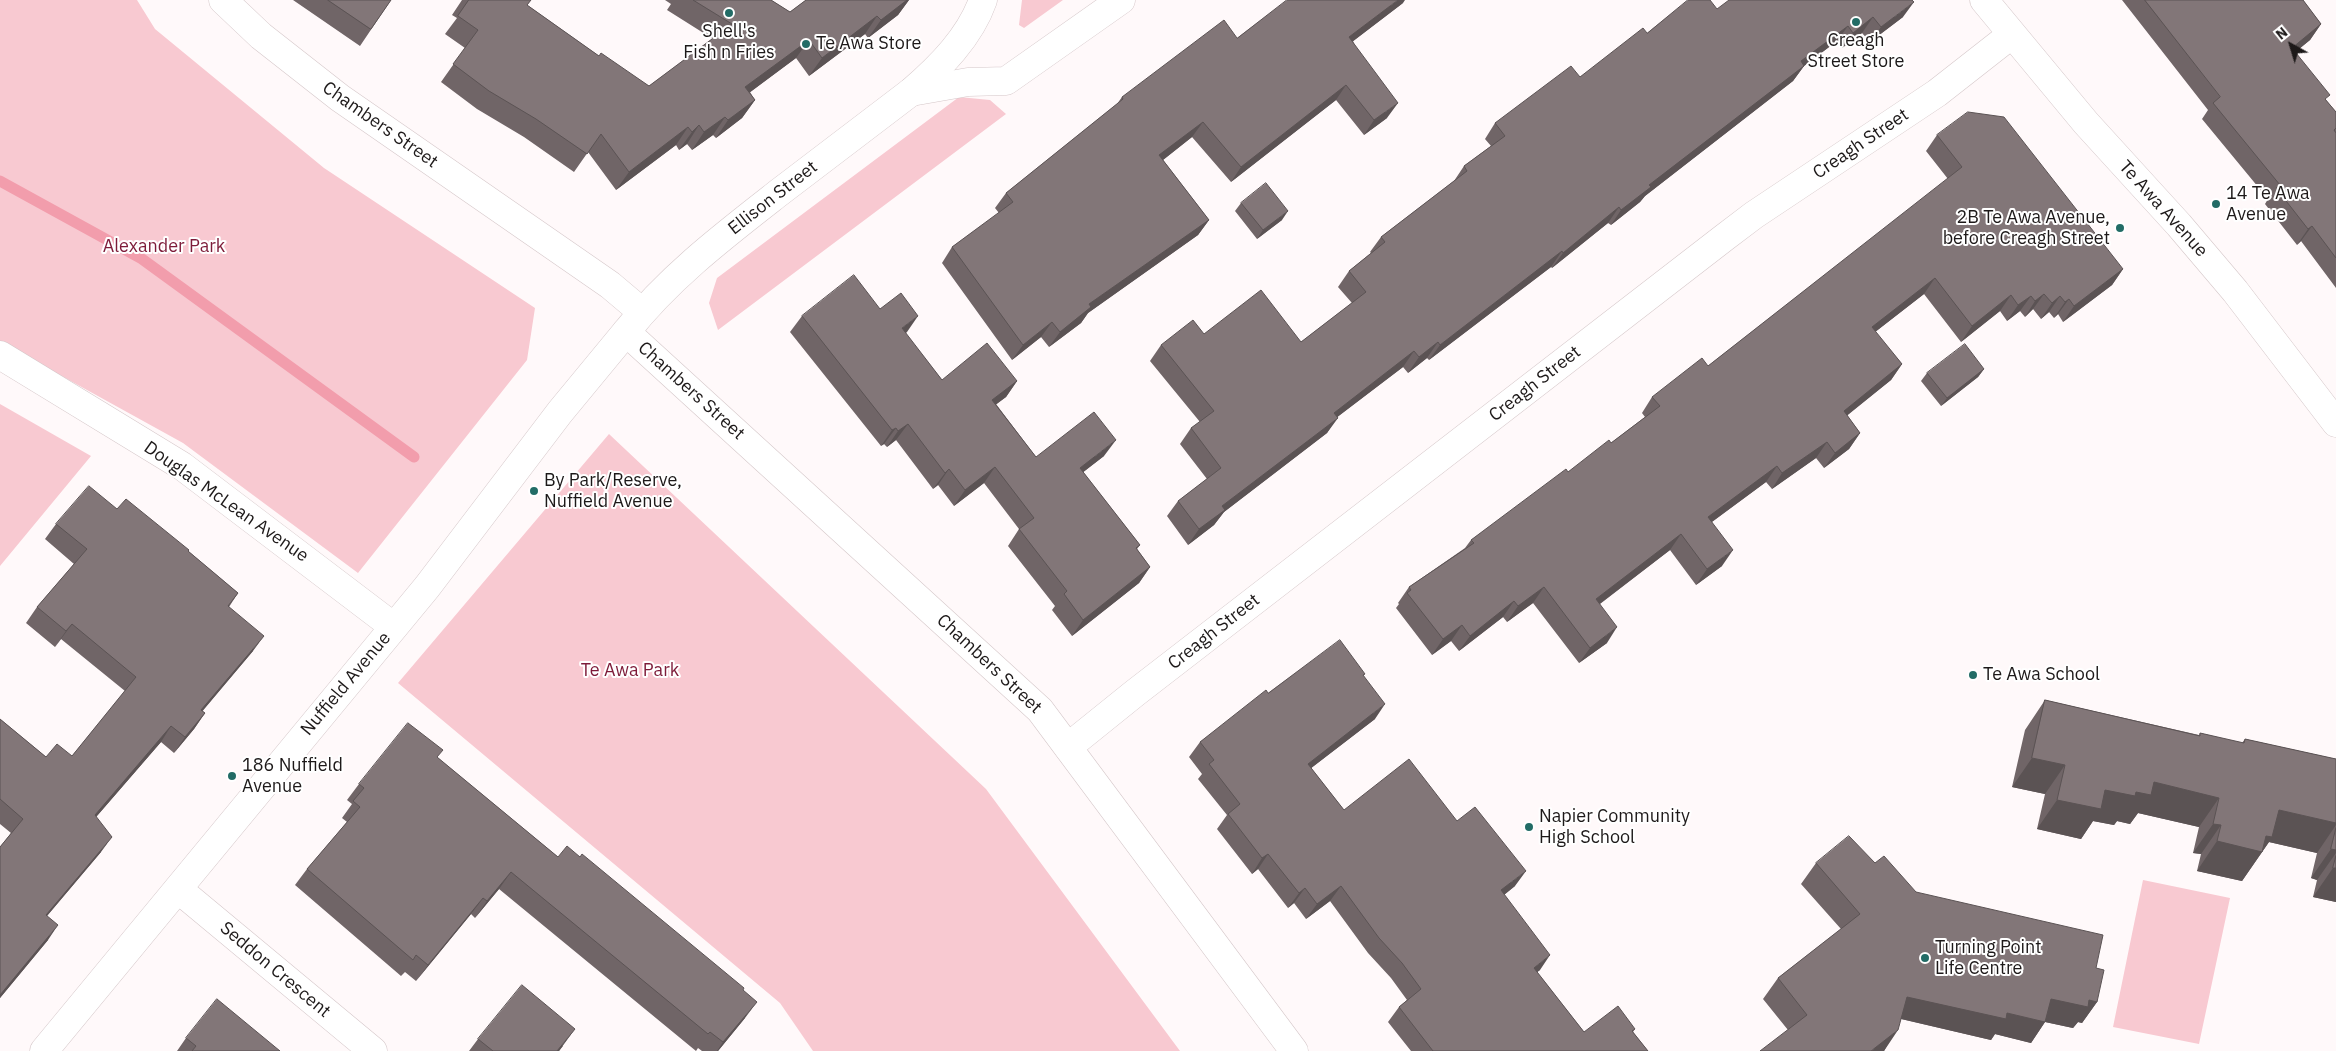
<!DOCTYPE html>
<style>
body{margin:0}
#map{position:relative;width:2336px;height:1051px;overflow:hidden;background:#fff9fa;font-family:"IBM Plex Sans",sans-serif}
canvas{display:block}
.north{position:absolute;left:2266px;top:20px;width:50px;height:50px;-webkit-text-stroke:4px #fff;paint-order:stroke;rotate:321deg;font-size:14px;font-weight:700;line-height:20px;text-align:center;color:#1d1919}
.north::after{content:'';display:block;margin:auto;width:18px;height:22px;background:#1d1919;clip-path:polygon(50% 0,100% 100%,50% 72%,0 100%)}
</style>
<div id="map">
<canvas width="2336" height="1051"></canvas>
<div class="north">N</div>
</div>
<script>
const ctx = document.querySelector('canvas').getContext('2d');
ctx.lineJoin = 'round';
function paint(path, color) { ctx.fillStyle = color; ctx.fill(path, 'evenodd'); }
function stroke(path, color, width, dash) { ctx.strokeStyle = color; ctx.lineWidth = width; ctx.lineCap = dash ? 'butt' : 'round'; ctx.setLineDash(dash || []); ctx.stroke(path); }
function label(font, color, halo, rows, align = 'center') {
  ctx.font = font + ' "IBM Plex Sans",sans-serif'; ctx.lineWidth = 4; ctx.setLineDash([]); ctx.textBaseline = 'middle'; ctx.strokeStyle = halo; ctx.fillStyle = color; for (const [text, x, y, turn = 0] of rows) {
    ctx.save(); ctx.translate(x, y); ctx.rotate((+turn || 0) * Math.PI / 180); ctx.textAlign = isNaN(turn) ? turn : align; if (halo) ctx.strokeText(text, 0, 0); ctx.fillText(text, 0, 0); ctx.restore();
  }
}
paint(new Path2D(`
 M 0,0 L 137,0 L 155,29 L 324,168 L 535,308 L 527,360 L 358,573 L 183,443 L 0,342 Z
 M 1022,0 L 1063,0 L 1024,28 L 1019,25 Z
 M 959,97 L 990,100 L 1006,114 L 718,330 L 709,303 L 717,278 Z
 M 0,404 L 91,456 L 0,566 Z
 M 609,434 L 986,789 L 1180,1051 L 813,1051 L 780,1003 L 398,683 Z
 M 2143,880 L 2230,898 L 2199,1044 L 2113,1027 Z`), '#f8c9d1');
stroke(new Path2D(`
 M 0,181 L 142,259 L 414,457`), '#f29dac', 11);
const minor = new Path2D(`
 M 223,0 L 261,36 L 340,98 L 610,285 L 642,312
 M 1984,0 L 2086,123 L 2179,225 L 2235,291 L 2336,423
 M 911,92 L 968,82 L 1006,81 L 1121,0
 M 0,355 L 182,466 L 394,627
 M 1068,747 L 1135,693 L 1725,237 L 1754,215 L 1937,93 L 2011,35
 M 178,889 L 373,1051
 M 44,1051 L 427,587 L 560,412 L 626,332`);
const major = new Path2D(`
 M 983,0 C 970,37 940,67 911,92 C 868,125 824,158 781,191 C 726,234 669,277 626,332 L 1040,710 L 1294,1051`);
stroke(minor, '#d5c7c9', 29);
stroke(major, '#d5c7c9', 29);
stroke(minor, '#fff', 28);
stroke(major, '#fff', 28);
paint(new Path2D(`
 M 293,0 L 391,0 L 360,46 Z
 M 462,0 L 531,0 L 527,5 L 599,56 L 649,86 L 713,39 L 667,10 L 671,4 L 665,0 L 771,0 L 790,12 L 806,0 L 909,0 L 898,15 L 868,38 L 865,34 L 809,76 L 796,58 L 750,92 L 755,100 L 742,118 L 716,138 L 713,135 L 692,150 L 687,144 L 679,150 L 676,145 L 616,190 L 588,152 L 574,172 L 524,137 L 477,109 L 441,82 L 465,48 L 445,34 L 457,18 L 452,15 Z
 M 2122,0 L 2303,0 L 2321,24 L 2310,40 L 2295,52 L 2326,100 L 2336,112 L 2336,288 L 2301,241 L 2297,245 L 2265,204 L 2268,199 L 2202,119 L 2208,110 Z
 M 1403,3 L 1353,41 L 1387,118 L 1364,135 L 1336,100 L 1231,182 L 1192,137 L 1163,160 L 1209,220 L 1198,235 L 1088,313 L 1081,323 L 1049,347 L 1041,337 L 1012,360 L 942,263 L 952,247 L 999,213 L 995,208 L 1006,193 L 1117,104 L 1122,97 L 1237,38 Z
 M 1717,9 L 1903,17 L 1870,42 L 1862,33 L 1842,48 L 1837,41 L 1804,66 L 1793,81 L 1645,196 L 1640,202 L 1611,225 L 1608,223 L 1552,268 L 1551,267 L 1429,360 L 1427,358 L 1408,373 L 1403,367 L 1337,417 L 1327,433 L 1224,512 L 1214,525 L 1188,545 L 1167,516 L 1178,501 L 1207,479 L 1180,444 L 1191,428 L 1200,422 L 1150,361 L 1161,345 L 1204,334 L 1301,342 L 1352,303 L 1338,287 L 1349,271 L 1371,253 L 1370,252 L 1381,237 L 1454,181 L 1464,166 L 1491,146 L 1485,139 L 1495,123 L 1580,77 L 1647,33 Z
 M 1937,135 L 2123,269 L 2112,285 L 2063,322 L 2058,314 L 2054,318 L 2049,312 L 2041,319 L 2033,309 L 2025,317 L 2020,311 L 2007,321 L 2000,311 L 1961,342 L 1924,294 L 1875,332 L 1902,364 L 1891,380 L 1847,415 L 1860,433 L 1849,449 L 1824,468 L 1816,458 L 1772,489 L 1766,482 L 1712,522 L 1722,566 L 1696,585 L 1670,550 L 1600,604 L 1607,643 L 1579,663 L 1533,603 L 1507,622 L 1503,617 L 1459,651 L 1451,641 L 1432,655 L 1396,608 L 1399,604 L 1398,603 L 1409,587 L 1465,548 L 1471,540 L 1568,472 L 1611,443 L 1645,417 L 1642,413 L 1652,397 L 1708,366 L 1948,179 L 1926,151 Z
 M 1241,203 L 1282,220 L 1257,239 L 1235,211 Z
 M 880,309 L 907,332 L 905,333 L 942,380 L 1017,381 L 1006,397 L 996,404 L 1036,457 L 1104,456 L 1083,472 L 1140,545 L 1137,549 L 1150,567 L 1139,583 L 1072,636 L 1052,610 L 1055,606 L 1008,546 L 1019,529 L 984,483 L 954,506 L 938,485 L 933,489 L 896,440 L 887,447 L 884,444 L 881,446 L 790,332 L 802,316 Z
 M 1984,369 L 1978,377 L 1941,406 L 1921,381 L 1927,373 Z
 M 117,509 L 188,551 L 238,593 L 229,607 L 253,651 L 202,711 L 205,713 L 194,729 L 174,753 L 161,742 L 96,817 L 101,852 L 47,916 L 48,940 L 0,998 L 0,847 L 11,833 L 0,824 L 0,719 L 46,757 L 72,756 L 125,691 L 61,639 L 55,647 L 26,623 L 37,607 L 74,564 L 45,539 L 56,524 Z
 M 1365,674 L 1363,676 L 1375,719 L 1311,768 L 1344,810 L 1457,821 L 1515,886 L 1504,895 L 1540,970 L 1537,972 L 1584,1032 L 1635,1029 L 1633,1032 L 1648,1051 L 1411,1051 L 1388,1022 L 1399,1007 L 1407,1000 L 1391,978 L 1368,953 L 1330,901 L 1306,919 L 1294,903 L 1288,908 L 1258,869 L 1252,874 L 1217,829 L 1227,815 L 1198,779 L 1202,774 L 1189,757 L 1200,742 L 1268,693 Z
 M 2045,700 L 2199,735 L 2200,733 L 2242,743 L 2245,739 L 2336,759 L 2336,902 L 2313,897 L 2317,880 L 2311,878 L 2317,853 L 2269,842 L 2242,881 L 2197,871 L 2201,854 L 2193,853 L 2199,827 L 2138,813 L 2130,824 L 2117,821 L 2114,825 L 2093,821 L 2081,839 L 2037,829 L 2045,794 L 2012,787 L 2025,730 Z
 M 438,758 L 558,857 L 743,990 L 745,1018 L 718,1051 L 702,1051 L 698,1048 L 696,1051 L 499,889 L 475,918 L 471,914 L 416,981 L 405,972 L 401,976 L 295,885 L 307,869 L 347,822 L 342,818 L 352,804 L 347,800 L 359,784 Z
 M 1816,863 L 1875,863 L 1916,892 L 2096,968 L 2097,1002 L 2082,1023 L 2078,1022 L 2073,1028 L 2045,1022 L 2031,1043 L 1995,1034 L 1991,1040 L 1901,1019 L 1884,1051 L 1788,1030 L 1763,999 L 1778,978 L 1841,929 L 1801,884 Z
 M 186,1038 L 280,1051 L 177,1051 Z
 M 478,1039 L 563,1046 L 559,1051 L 469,1051 Z`), '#706567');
paint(new Path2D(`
 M 907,0 L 909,0 L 898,15 L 868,38 L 881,20 Z
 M 1398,0 L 1405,0 L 1403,3 L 1339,52 L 1349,37 Z
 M 1914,2 L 1903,17 L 1870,42 L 1881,27 Z
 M 877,16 L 865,34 L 809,76 L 822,58 Z
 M 1873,17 L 1862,33 L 1842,48 L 1853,33 Z
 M 2321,24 L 2310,40 L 2281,64 L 2292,48 Z
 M 1848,26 L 1837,41 L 1804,66 L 1793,81 L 1645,196 L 1640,202 L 1611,225 L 1621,210 L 1649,185 L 1801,61 Z
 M 809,40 L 796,58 L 733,105 L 745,87 Z
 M 1346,85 L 1336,100 L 1231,182 L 1241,167 Z
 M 755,100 L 742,118 L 716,138 L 728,120 Z
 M 1398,103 L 1387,118 L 1364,135 L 1374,120 Z
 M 725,117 L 713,135 L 692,150 L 704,132 Z
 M 1203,122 L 1192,137 L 1149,171 L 1159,155 Z
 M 699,125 L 687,144 L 679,150 L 692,132 Z
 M 688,127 L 676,145 L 616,190 L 629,172 Z
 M 1619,207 L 1608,223 L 1552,268 L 1563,253 Z
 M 1288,211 L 1282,220 L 1257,239 L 1263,230 Z
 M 1209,220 L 1198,235 L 1088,313 L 1081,323 L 1049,347 L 1060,332 L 1089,304 Z
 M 2312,226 L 2301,241 L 2297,245 L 2308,229 Z
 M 1562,251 L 1551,267 L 1429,360 L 1440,345 Z
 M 2123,269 L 2112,285 L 2063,322 L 2074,306 Z
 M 1935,278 L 1924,294 L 1861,343 L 1872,327 Z
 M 2044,294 L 2033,309 L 2025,317 L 2035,301 Z
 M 2011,295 L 2000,311 L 1961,342 L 1972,326 Z
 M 2031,296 L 2020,311 L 2007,321 L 2018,305 Z
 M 2060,296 L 2049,312 L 2041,319 L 2052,303 Z
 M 2069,299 L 2058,314 L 2054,318 L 2065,302 Z
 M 918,316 L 907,332 L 891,344 L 902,328 Z
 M 1052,322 L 1041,337 L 1012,360 L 1023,345 Z
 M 1438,342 L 1427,358 L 1408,373 L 1419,357 Z
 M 1414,351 L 1403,367 L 1323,428 L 1334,413 Z
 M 1902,364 L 1891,380 L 1833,427 L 1844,411 Z
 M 1984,369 L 1978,377 L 1941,406 L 1947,398 Z
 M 1017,381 L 1006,397 L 981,416 L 992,400 Z
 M 1338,418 L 1327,433 L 1224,512 L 1214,525 L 1188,545 L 1199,529 L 1222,506 Z
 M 908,424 L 896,440 L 887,447 L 898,431 Z
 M 896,428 L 884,444 L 881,446 L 892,430 Z
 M 1860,433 L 1849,449 L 1824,468 L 1835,453 Z
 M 1116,440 L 1104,456 L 1068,484 L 1080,468 Z
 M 1827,442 L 1816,458 L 1772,489 L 1782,473 Z
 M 1777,466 L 1766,482 L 1698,532 L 1708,517 Z
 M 995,467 L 984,483 L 954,506 L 965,490 Z
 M 949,469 L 938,485 L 933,489 L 945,473 Z
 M 1681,534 L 1670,550 L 1585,615 L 1596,599 Z
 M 1733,550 L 1722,566 L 1696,585 L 1707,569 Z
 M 1150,567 L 1139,583 L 1072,636 L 1083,620 Z
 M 1544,587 L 1533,603 L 1507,622 L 1518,606 Z
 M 1514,601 L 1503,617 L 1459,651 L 1470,636 Z
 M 72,624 L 61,639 L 55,647 L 66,631 Z
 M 1462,625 L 1451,641 L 1432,655 L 1443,639 Z
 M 1617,627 L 1607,643 L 1579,663 L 1590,648 Z
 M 264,636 L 253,651 L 190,726 L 201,710 Z
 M 1385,704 L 1375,719 L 1297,779 L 1308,764 Z
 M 205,713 L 194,729 L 174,753 L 185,737 Z
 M 171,726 L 161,742 L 84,831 L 95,815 Z
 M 2032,758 L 2065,765 L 2045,794 L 2012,787 Z
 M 2154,782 L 2219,798 L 2199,827 L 2138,813 L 2130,824 L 2117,821 L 2114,825 L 2093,821 L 2081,839 L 2037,829 L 2057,800 L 2105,790 Z
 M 2279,810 L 2336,823 L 2336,825 L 2317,853 L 2269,842 L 2242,881 L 2197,871 L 2217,841 Z
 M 2213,824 L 2221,825 L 2201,854 L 2193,853 Z
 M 112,837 L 101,852 L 35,930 L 46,915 Z
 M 2331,849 L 2336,850 L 2336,853 L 2317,880 L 2311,878 Z
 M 1268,854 L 1258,869 L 1252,874 L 1262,858 Z
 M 2333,868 L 2336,868 L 2336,902 L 2313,897 Z
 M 1526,871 L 1515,886 L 1490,906 L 1501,890 Z
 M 511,872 L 499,889 L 475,918 L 487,901 Z
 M 1341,886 L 1330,901 L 1306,919 L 1317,904 Z
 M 1305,888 L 1294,903 L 1288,908 L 1299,893 Z
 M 483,898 L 471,914 L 416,981 L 428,965 Z
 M 58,925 L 48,940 L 0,998 L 0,995 Z
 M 1550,955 L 1540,970 L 1523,983 L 1534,968 Z
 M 1907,997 L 2007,1013 L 2045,1022 L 2031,1043 L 1995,1034 L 1991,1040 L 1893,1017 Z
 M 2051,999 L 2089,1000 L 2097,1002 L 2082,1023 L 2078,1022 L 2073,1028 L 2036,1020 Z
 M 757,1002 L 745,1018 L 718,1051 L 717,1051 L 723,1042 Z
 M 575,1029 L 559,1051 L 557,1051 Z
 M 1898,1030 L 1884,1051 L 1871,1051 Z`), '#5b5354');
const building = new Path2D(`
 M 328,0 L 391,0 L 371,29 Z
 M 469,0 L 531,0 L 527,5 L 599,56 L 601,53 L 649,86 L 732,24 L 693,0 L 771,0 L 790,12 L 806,0 L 907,0 L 881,20 L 877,16 L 822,58 L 809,40 L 745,87 L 755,100 L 728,120 L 725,117 L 704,132 L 699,125 L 692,132 L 688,127 L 629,172 L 601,134 L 587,154 L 536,119 L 489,91 L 453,64 L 478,30 L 458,16 Z
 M 1287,0 L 1398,0 L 1349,37 L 1398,103 L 1374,120 L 1346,85 L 1241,167 L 1203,122 L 1159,155 L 1209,220 L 1089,304 L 1091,307 L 1060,332 L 1052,322 L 1023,345 L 952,247 L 1013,202 L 1006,193 L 1123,99 L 1122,97 L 1224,20 L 1237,38 Z
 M 1688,0 L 1710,0 L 1717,9 L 1729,0 L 1912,0 L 1914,2 L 1881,27 L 1873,17 L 1853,33 L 1848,26 L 1801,61 L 1804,66 L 1649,185 L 1651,187 L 1621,210 L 1619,207 L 1563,253 L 1562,251 L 1440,345 L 1438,342 L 1419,357 L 1414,351 L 1334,413 L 1338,418 L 1222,506 L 1225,510 L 1199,529 L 1178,501 L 1221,468 L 1191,428 L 1214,411 L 1161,345 L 1193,320 L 1204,334 L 1261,290 L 1301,342 L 1366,292 L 1349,271 L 1385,242 L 1381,237 L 1467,171 L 1464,166 L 1505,136 L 1495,123 L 1571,66 L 1580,77 L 1643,28 L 1647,33 Z
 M 2145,0 L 2303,0 L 2321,24 L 2292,48 L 2330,95 L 2325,99 L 2336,112 L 2336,128 L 2334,130 L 2336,133 L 2336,258 L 2312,226 L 2308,229 L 2276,188 L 2280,185 L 2213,103 L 2220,97 Z
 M 1968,112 L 2004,117 L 2123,269 L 2074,306 L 2069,299 L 2065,302 L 2060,296 L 2052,303 L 2044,294 L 2035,301 L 2031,296 L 2018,305 L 2011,295 L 1972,326 L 1935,278 L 1872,327 L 1902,364 L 1844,411 L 1860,433 L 1835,453 L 1827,442 L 1782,473 L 1777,466 L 1708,517 L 1733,550 L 1707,569 L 1681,534 L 1596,599 L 1617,627 L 1590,648 L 1544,587 L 1518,606 L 1514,601 L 1470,636 L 1462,625 L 1443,639 L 1407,593 L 1411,590 L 1409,587 L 1474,543 L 1471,540 L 1566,469 L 1568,472 L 1609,440 L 1611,443 L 1660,406 L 1652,397 L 1702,358 L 1708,366 L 1962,167 L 1937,135 Z
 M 1266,183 L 1288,211 L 1263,230 L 1241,203 Z
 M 854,275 L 880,309 L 901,293 L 918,316 L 902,328 L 942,380 L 987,343 L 1017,381 L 992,400 L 1036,457 L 1094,412 L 1116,440 L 1080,468 L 1140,545 L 1136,548 L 1150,567 L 1083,620 L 1064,594 L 1067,591 L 1019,529 L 1034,518 L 995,467 L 965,490 L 949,469 L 945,473 L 908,424 L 898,431 L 896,428 L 892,430 L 802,316 Z
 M 1965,344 L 1984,369 L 1947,398 L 1927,373 Z
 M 89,486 L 117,509 L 126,499 L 189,550 L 188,551 L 238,593 L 228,606 L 264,636 L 201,710 L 205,713 L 185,737 L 171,726 L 95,815 L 112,837 L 46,915 L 58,925 L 0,995 L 0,847 L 23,819 L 0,799 L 0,719 L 46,757 L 57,744 L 72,756 L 136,677 L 72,624 L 66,631 L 37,607 L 87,549 L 56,524 Z
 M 1340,640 L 1365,674 L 1363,675 L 1385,704 L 1308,764 L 1344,810 L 1409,759 L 1457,821 L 1475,807 L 1526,871 L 1501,890 L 1550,955 L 1534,968 L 1584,1032 L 1618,1006 L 1635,1029 L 1632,1031 L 1648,1051 L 1433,1051 L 1399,1007 L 1421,989 L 1402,963 L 1379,938 L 1341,886 L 1317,904 L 1305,888 L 1299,893 L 1268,854 L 1262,858 L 1228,814 L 1240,804 L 1209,764 L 1214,760 L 1200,742 L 1266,690 L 1268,693 Z
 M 2045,700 L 2200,736 L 2200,733 L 2244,743 L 2245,739 L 2336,759 L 2336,823 L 2279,810 L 2272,837 L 2266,836 L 2262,852 L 2217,841 L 2221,825 L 2213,824 L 2219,798 L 2154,782 L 2151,795 L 2136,792 L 2135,796 L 2105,790 L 2101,809 L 2057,800 L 2065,765 L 2032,758 Z
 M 408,723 L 443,750 L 437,757 L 558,857 L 567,846 L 580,857 L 582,854 L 744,988 L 743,990 L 757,1002 L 723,1042 L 710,1032 L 708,1034 L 511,872 L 487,901 L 483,898 L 428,965 L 416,955 L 413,960 L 307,869 L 360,807 L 353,801 L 364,788 L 359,784 Z
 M 2336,828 L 2336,850 L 2331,849 Z
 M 1849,836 L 1875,863 L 1884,856 L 1916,892 L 2103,935 L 2096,968 L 2104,970 L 2097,1002 L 2089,1000 L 2088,1007 L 2051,999 L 2045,1022 L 2007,1013 L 2006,1019 L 1907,997 L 1898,1030 L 1871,1051 L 1760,1051 L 1807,1015 L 1778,978 L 1860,914 L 1816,863 Z
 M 2336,856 L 2336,868 L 2333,868 Z
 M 522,985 L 575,1029 L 557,1051 L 493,1051 L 478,1039 Z
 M 217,999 L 280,1051 L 192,1051 L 196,1046 L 186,1038 Z`);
paint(building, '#827678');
stroke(building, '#5b5354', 1);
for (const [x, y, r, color] of [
 [729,13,5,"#226c66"],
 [1856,22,5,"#226c66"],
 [806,44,5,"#226c66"],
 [2216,204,5,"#226c66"],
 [2120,228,5,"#226c66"],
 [534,491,5,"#226c66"],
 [1973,675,5,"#226c66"],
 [232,776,5,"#226c66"],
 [1529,827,5,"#226c66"],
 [1925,958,5,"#226c66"]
]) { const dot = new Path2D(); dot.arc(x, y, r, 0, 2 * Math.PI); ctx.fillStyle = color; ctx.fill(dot); stroke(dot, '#fff', 2); }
label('18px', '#1d1919', '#fff', [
 ["Shell's",729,32,"center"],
 ["Fish n Fries",729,53,"center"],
 ["Creagh",1856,41,"center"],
 ["Street Store",1856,62,"center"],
 ["Te Awa Store",816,44],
 ["14 Te Awa",2226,194],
 ["Avenue",2226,215],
 ["2B Te Awa Avenue,",2110,218,"right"],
 ["before Creagh Street",2110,239,"right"],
 ["By Park/Reserve,",544,481],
 ["Nuffield Avenue",544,502],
 ["Te Awa School",1983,675],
 ["186 Nuffield",242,766],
 ["Avenue",242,787],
 ["Napier Community",1539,817],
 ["High School",1539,838],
 ["Turning Point",1935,948],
 ["Life Centre",1935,969]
], 'left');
label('18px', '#1d1919', '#fff', [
 ["Chambers Street",380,125,35],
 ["Creagh Street",1861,144,-34],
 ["Ellison Street",773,198,-38],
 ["Te Awa Avenue",2163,209,48],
 ["Creagh Street",1535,384,-38],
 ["Chambers Street",691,391,42],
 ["Douglas McLean Avenue",226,502,35],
 ["Creagh Street",1214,632,-38],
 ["Chambers Street",989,664,43],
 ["Nuffield Avenue",346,684,-50],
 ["Seddon Crescent",275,970,40]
]);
label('18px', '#7d1b39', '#fff', [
 ["Alexander Park",164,247],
 ["Te Awa Park",630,671]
]);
</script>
